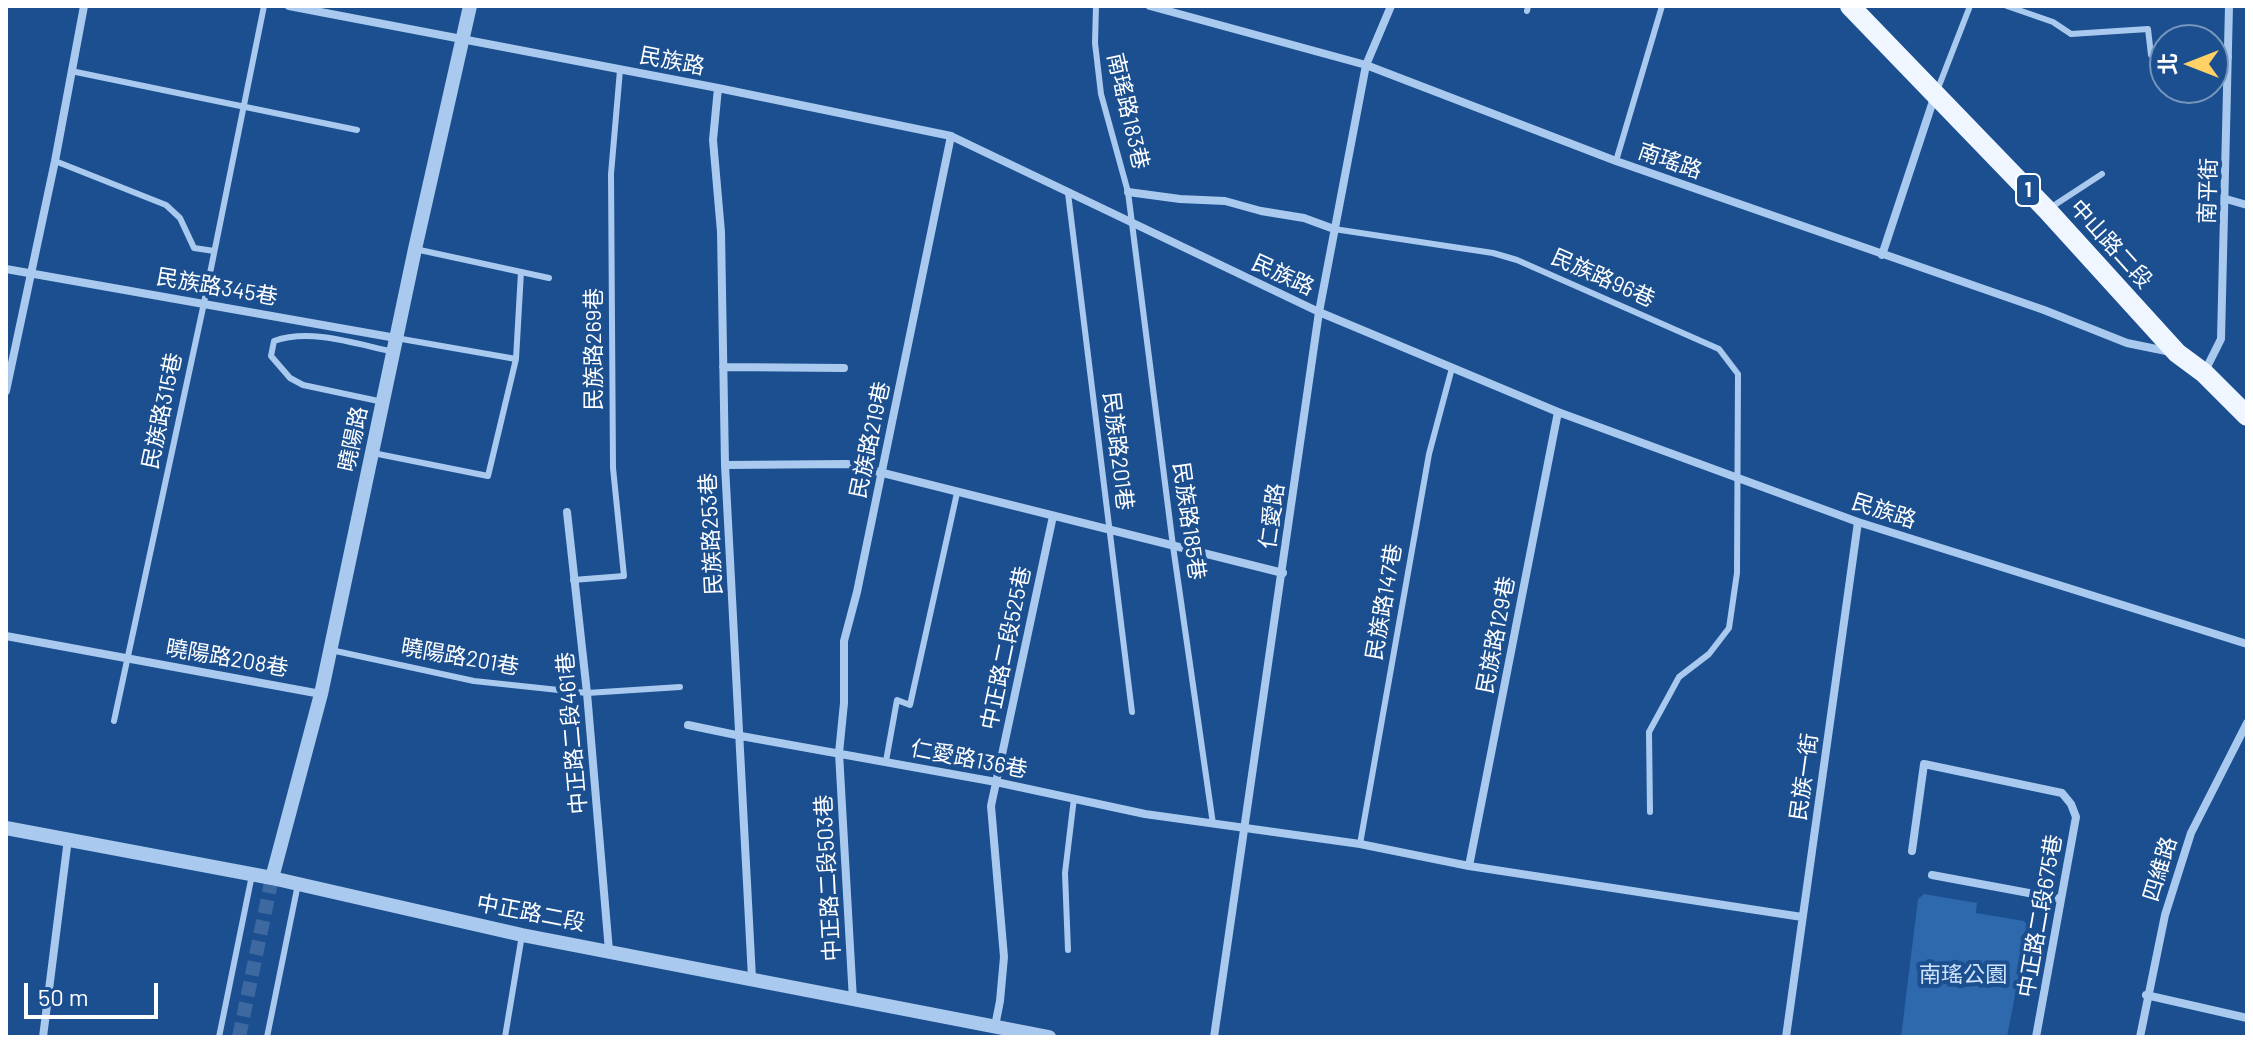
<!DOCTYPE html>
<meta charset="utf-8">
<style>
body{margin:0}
#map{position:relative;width:2253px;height:1043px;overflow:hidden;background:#1b4f8f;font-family:Barlow,"Noto Sans TC",sans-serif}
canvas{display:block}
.frame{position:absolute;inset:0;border:8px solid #fff;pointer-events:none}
.north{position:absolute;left:2149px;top:24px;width:80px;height:80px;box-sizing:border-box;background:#1b4f8f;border:2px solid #7695bc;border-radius:50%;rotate:270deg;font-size:22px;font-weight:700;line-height:32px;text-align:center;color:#fff}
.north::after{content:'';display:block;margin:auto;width:28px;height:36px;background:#ffd166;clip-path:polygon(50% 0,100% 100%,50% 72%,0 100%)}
.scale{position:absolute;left:24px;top:983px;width:134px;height:36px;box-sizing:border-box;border:4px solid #fff;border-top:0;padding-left:10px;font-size:24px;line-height:28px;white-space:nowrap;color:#fff;-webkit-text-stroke:6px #1b4f8f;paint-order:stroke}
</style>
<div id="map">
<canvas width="2253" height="1043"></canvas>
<div class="frame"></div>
<div class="north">北</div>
<div class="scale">50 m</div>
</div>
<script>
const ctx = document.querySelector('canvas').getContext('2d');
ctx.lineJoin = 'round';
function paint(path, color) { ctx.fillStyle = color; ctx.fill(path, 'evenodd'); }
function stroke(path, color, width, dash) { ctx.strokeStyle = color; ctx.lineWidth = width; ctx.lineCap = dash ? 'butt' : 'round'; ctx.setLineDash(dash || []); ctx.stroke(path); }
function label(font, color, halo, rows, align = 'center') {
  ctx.font = font + ' Barlow,"Noto Sans TC",sans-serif'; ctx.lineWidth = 8; ctx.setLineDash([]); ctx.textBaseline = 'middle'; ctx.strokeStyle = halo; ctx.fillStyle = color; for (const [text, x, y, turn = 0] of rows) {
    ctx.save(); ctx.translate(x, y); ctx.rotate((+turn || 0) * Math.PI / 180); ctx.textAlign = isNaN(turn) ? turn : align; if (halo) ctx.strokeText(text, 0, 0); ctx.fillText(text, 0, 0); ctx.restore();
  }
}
paint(new Path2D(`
 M 1924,894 L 1977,903 L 1976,913 L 2024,921 L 2028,927 L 2007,1037 L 1901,1037 L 1918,899 Z`), '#2e69ad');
stroke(new Path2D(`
 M 239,1037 L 272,878`), '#3d69a0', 14, [14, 7]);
stroke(new Path2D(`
 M 1096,6 L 1095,43 L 1101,94 L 1128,192 L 1173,546 L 1213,824
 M 2007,6 L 2053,22 L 2071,34 L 2148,29 L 2151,55 L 2165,56
 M 1527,11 L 1528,6
 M 2213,57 L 2229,57
 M 71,71 L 357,130
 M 1937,91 L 1970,6
 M 55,161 L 166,205 L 180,218 L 194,248 L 214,251
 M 1616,161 L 1662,6
 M 1068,193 L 1132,712
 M 2050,208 L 2102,174
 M 1334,229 L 1493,253 L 1517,260 L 1719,349 L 1738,374 L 1737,573 L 1729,628 L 1709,654 L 1679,677 L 1649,732 L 1650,812
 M 415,249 L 549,278
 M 396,338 L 516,359
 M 383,402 L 303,385 L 290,378 L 271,356 L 274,341 C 311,328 356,344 394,352
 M 373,453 L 488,476 L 516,359 L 521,272
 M 573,580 L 624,576 L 613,468 L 611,174 L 620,70
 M 331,650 L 474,681 L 587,693 L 680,687
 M 114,721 L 204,303 L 264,6
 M 886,761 L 897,700 L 910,705 L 957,493
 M 1360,844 L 1429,454 L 1452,368
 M 1068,950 L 1065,873 L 1074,798
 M 219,1037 L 252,875
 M 267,1037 L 298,884
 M 505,1037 L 522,935`), '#a9c9ee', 6);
stroke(new Path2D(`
 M 289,6 L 718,88 L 951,136 L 1319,312 L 1558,412 L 1858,522 L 2247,644
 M 1150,6 L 1366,65 L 1616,161 L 2044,310 L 2127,343 L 2171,352
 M 718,88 L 713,140 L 721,232 L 725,465 L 752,978
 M 1128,192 L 1180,199 L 1225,201 L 1261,211 L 1304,218 L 1334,229
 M 2226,199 L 2247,205
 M 1882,255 L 1935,95
 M 6,269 L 396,338
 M 723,367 L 844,368
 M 2204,373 L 2221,339 L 2229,6
 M 6,391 L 55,161 L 84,6
 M 725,465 L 847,464 L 1283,573
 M 567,512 L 587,693 L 609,951
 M 6,636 L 321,694
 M 688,725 L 741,736 L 996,782 L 1145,814 L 1360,844 L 1469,866 L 1802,917
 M 1912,851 L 1924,764 L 2062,793 L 2071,804 L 2076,817 L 2036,1037
 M 1469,866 L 1558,412
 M 1932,875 L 2061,899
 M 2146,995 L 2247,1018
 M 853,1000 L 839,753 L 844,703 L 844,641 L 857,592 L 951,136
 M 995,1026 L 1000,1001 L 1004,957 L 991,806 L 1053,516
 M 43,1037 L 68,839
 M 1214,1037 L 1319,312 L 1366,65 L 1391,6
 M 1786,1037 L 1858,522
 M 2140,1037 L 2165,915 L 2191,833 L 2247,723`), '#a9c9ee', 8);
stroke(new Path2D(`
 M 6,828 L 272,878 L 522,935 L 1049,1037
 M 272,878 L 321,694 L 415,249 L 470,6`), '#a9c9ee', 14);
stroke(new Path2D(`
 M 1850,6 L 2047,210 L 2177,353 L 2204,373 L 2247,416`), '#f0f6ff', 20);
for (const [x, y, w] of [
 [2028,190,24]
]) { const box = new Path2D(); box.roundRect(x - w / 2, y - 16, w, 32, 6); ctx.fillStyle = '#1b4f8f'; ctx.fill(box); stroke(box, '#fff', 2); }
label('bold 20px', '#fff', null, [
 ["1",2028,190]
]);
label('22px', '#fff', '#1b4f8f', [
 ["民族路",672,61,11],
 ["南瑤路183巷",1128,111,77],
 ["南瑤路",1670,161,19],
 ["南平街",2208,191,-88],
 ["中山路二段",2111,244,48],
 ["民族路",1283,275,25],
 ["民族路96巷",1603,278,24],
 ["民族路345巷",217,287,10],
 ["民族路269巷",594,349,-90],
 ["民族路315巷",162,411,-78],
 ["曉陽路",353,439,-78],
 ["民族路219巷",870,440,-78],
 ["民族路201巷",1118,451,83],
 ["民族路",1884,511,18],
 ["仁愛路",1272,516,-82],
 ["民族路185巷",1189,521,82],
 ["民族路253巷",711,534,-93],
 ["民族路147巷",1384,602,-80],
 ["民族路129巷",1496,635,-79],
 ["中正路二段525巷",1006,648,-78],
 ["曉陽路201巷",460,657,10],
 ["曉陽路208巷",227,658,10],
 ["中正路二段461巷",572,733,-95],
 ["仁愛路136巷",969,759,11],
 ["民族一街",1804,777,-82],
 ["四維路",2160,869,-73],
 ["中正路二段503巷",828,878,-93],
 ["中正路二段",531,913,11],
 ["中正路二段675巷",2040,916,-80]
]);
label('22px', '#cfe3fa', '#1b4f8f', [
 ["南瑤公園",1963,975]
]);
</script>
